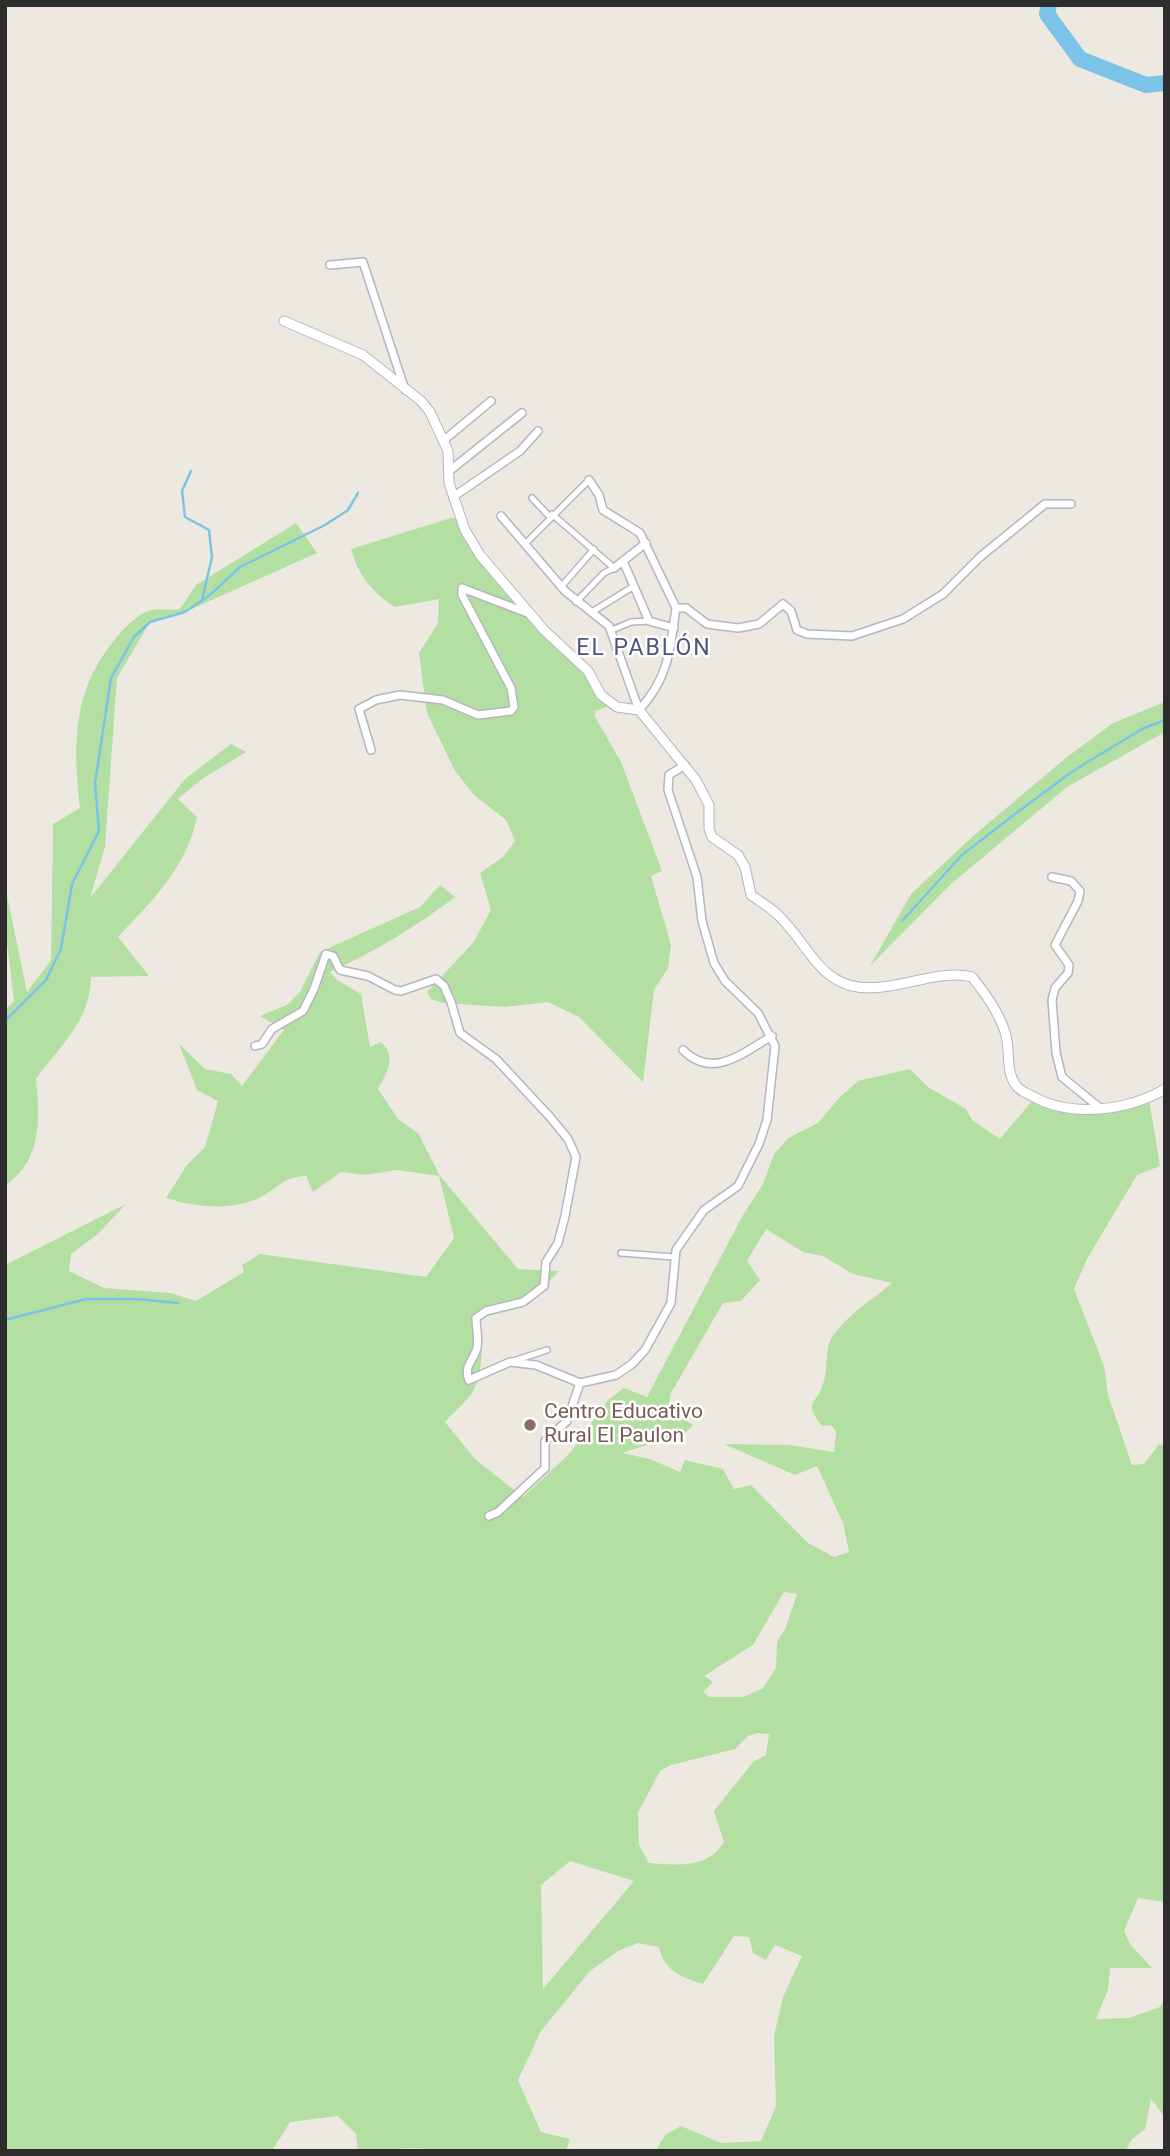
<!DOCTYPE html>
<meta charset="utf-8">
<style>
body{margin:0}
#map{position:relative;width:1170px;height:2156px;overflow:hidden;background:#ede9e1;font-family:Roboto,sans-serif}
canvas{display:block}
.frame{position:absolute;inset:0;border:7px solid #2d2d2d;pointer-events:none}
</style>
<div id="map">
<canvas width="1170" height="2156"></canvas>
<div class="frame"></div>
</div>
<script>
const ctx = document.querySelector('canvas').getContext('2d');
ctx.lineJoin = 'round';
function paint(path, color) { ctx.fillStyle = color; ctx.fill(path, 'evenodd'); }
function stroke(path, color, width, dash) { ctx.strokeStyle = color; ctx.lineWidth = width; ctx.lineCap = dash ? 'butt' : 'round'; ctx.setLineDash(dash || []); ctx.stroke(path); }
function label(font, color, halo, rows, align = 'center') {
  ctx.font = font + ' Roboto,sans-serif'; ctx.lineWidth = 5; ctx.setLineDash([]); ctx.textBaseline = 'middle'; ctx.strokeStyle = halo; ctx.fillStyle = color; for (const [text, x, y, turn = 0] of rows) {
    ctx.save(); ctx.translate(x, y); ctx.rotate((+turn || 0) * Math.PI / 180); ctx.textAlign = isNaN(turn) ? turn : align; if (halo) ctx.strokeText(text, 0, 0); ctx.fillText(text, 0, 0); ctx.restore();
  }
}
paint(new Path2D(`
 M 451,518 L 462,520 C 497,576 545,620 584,673 C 594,686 595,697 611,705 L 596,711 L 594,715 L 621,762 L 662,871 L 651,876 L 671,945 L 668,968 L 654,990 L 643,1082 L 579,1017 L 548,1002 L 505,1007 L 443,1003 L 431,999 L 427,992 L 473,943 L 491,910 L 480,873 L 503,857 L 515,841 L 506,820 L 474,795 L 455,771 L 427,713 L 419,653 L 438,623 L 439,599 L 395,607 C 372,592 359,577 351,549 Z
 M 296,523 L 317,553 L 185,612 L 150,622 L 117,678 L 105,847 L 90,898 L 185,779 L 231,744 L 246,752 L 202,779 L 178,799 L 197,817 C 187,867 152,901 118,937 L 149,976 L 91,977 C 90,1022 61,1044 36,1079 C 40,1120 42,1160 5,1186 L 5,1010 L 14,1001 L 5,926 L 5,886 L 27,992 L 51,960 L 53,824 L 80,808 C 73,747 72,693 112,643 C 121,631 134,617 148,611 C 157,607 170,611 180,609 L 196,585 Z
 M 1165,702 L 1165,732 L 1067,787 L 951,884 L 870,966 L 911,894 L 973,836 L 1067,757 L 1113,723 Z
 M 440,885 L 455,897 C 417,926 374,952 330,972 L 337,980 L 361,994 L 370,1047 L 381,1042 C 397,1056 387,1073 378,1089 L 399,1120 L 418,1133 L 440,1176 L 518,1269 L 559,1271 L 524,1307 L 488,1316 L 478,1323 C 484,1342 483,1376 472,1393 C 465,1403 453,1413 445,1422 L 475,1459 L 523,1497 L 570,1453 L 608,1400 L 624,1388 L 647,1397 L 743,1215 L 763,1184 L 774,1154 L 788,1138 L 818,1123 L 839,1098 L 858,1081 L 910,1069 L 928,1087 L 966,1109 L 972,1120 L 1000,1139 L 1031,1102 L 1074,1113 L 1149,1099 L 1160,1166 L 1137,1175 L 1087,1259 L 1074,1289 L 1104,1366 L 1108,1395 L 1132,1465 L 1144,1464 L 1159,1444 L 1165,1446 L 1165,1902 L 1138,1898 L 1124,1931 L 1130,1944 L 1152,1968 L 1110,1968 L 1108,1990 L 1096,2019 L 1129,2018 L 1160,2007 L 1165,1999 L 1165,2117 L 1151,2099 L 1145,2129 L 1131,2140 L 1126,2151 L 656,2151 L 665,2135 L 681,2126 L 721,2143 L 761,2141 L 776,2106 L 774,2036 L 783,1997 L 802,1956 L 775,1945 L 766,1960 L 753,1953 L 749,1937 L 734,1936 L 703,1984 C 681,1977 664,1971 659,1947 L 638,1943 L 618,1951 L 590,1971 L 541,2031 L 518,2080 L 541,2132 L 570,2139 L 566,2151 L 435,2151 C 418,2145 379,2151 358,2151 L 356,2134 L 338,2116 L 290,2122 L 272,2151 L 5,2151 L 5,1265 L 126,1204 L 98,1234 L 71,1254 L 69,1271 L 104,1288 L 171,1293 L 196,1301 L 244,1272 L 242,1265 L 260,1254 L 426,1277 L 454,1238 L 439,1176 L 397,1170 L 365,1175 L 341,1172 L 313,1192 L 306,1176 C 281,1177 277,1190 257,1199 C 227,1211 196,1207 166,1198 L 187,1165 L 205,1147 L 218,1101 L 197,1090 L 179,1044 L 205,1069 L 231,1074 L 242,1086 L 284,1030 L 260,1016 L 287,1005 L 300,992 L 320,952 L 420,907 ZM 766,1229 L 803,1252 L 823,1256 L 853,1274 L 892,1283 C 876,1297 833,1324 828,1347 C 826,1359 827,1372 823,1384 C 815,1407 803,1401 822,1426 L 831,1425 L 836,1432 L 834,1452 L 789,1445 L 724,1444 L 795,1475 L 817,1466 L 843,1523 L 849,1552 L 834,1557 L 808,1543 L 751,1485 L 734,1489 L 723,1469 L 685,1460 L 680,1472 L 650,1459 L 622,1453 L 685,1433 L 693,1425 L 668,1409 L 671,1393 L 723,1303 L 741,1301 L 760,1280 L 747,1261 ZM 784,1592 L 797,1594 L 786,1627 L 777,1642 L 776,1668 L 763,1688 L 743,1697 L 710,1697 L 703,1692 L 713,1682 L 704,1676 L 753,1645 ZM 757,1733 L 769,1734 L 766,1755 L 753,1762 L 714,1811 L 724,1842 C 708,1869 677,1865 649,1863 L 639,1845 L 638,1813 L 660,1771 L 671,1765 L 735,1749 L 748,1736 ZM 570,1861 L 634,1881 L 543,1989 L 541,1885 Z`), '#b3e0a2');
stroke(new Path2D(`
 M 191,471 L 182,491 L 185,517 L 209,530 L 212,557 L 202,600
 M 902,921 L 962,855 L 1015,814 L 1073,771 L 1142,729 L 1165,720
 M 5,1021 L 46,980 L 61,949 L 72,884 L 99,831 L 95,783 L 111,678 L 134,637 L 150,622 L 185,612 L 210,595 L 240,567 L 325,525 L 348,510 L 358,493
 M 5,1320 L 86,1299 L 137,1299 L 178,1303`), '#7cc4e7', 2.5);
stroke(new Path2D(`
 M 1049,5 L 1047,14 L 1080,59 L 1146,85 L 1165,83`), '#7cc4e7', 16);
const pedestrian = new Path2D(`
 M 532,498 L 549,516
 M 552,514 L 614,568 L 604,573 L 576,602
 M 525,544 L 589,480
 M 561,587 L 594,549
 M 592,612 L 634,586
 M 612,630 L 631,622 L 649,621
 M 621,1253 L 674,1257
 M 513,1361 L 547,1350`);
const minor = new Path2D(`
 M 330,265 L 363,262 L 405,390
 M 443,441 L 491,401
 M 448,472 L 522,413
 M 589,480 L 599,495 L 603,510 L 640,533 L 676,608
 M 453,497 L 520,451 L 538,431
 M 501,516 L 565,591 L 609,626 L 639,710 C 669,678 670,649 676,608 L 686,608 L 707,624 L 738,628 L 759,624 L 783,604 L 791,611 L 797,630 L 807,634 L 852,636 L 903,619 L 943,594 L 980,557 L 1045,504 L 1071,504
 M 623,561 L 649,621 L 674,628
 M 614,568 L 646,543
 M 371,750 L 359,709 L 376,700 L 400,695 L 443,700 L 478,715 L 511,711 L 514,707 L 511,688 L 462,595 L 462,588 L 530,614
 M 1052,877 L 1071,881 L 1080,891 L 1078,901 L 1055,945 L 1069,965 L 1068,973 L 1055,988 L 1052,1000 L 1056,1053 L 1062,1077 L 1100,1108
 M 255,1046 L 262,1044 L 272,1029 L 303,1011 L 314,989 L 326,954 L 333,956 L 340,970 L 368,976 L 395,990 L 401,991 L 436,979 L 444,986 L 451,1002 L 460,1033 L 496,1059 L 550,1117 L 568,1139 L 576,1157 L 565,1216 L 558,1243 L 546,1262 L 544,1286 L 523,1302 L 486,1311 L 476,1318 C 476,1328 479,1337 477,1348 C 474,1360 463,1366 469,1380 L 510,1362 L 536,1365 L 580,1383 L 616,1375 L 632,1364 L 645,1350 L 671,1303 L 676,1250 L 704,1210 L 738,1186 L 759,1144 L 767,1120 L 775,1046 L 758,1013 L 725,981 L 714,963 L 702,921 L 697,877 L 668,790 L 669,775 L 685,765
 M 683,1050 C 713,1080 742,1053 772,1036
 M 489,1516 L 498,1512 L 545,1468 L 545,1441 L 567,1421 L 580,1383`);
const tertiary = new Path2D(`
 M 284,321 L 363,355 L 421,401 L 430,412 L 448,451 L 449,483 L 465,530 L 480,555 L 544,630 L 588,671 L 601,695 L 617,707 L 639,710 L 696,780 L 709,805 L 709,829 L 712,837 L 738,855 L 745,867 L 751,895 C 759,901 770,907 777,914 C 813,948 821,995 882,987 C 913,984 942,970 972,977 C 985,993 999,1013 1005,1032 C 1011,1049 1005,1069 1015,1084 C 1018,1090 1026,1093 1032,1096 C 1071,1118 1127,1111 1165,1089`);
stroke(pedestrian, '#b4b6bf', 8);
stroke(minor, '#b4b6bf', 10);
stroke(tertiary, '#b4b6bf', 11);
stroke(pedestrian, '#fff', 5);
stroke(minor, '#fff', 7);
stroke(tertiary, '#fff', 9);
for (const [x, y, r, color] of [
 [530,1425,7,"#8d6e63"]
]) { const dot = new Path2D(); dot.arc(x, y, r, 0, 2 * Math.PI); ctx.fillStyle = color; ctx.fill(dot); stroke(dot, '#fff', 2.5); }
label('21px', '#785e54', '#fff', [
 ["Centro Educativo",544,1413],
 ["Rural El Paulon",544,1437]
], 'left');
ctx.letterSpacing = '2px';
label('23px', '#50557b', '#fff', [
 ["EL PABLÓN",644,649]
]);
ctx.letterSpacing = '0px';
</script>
